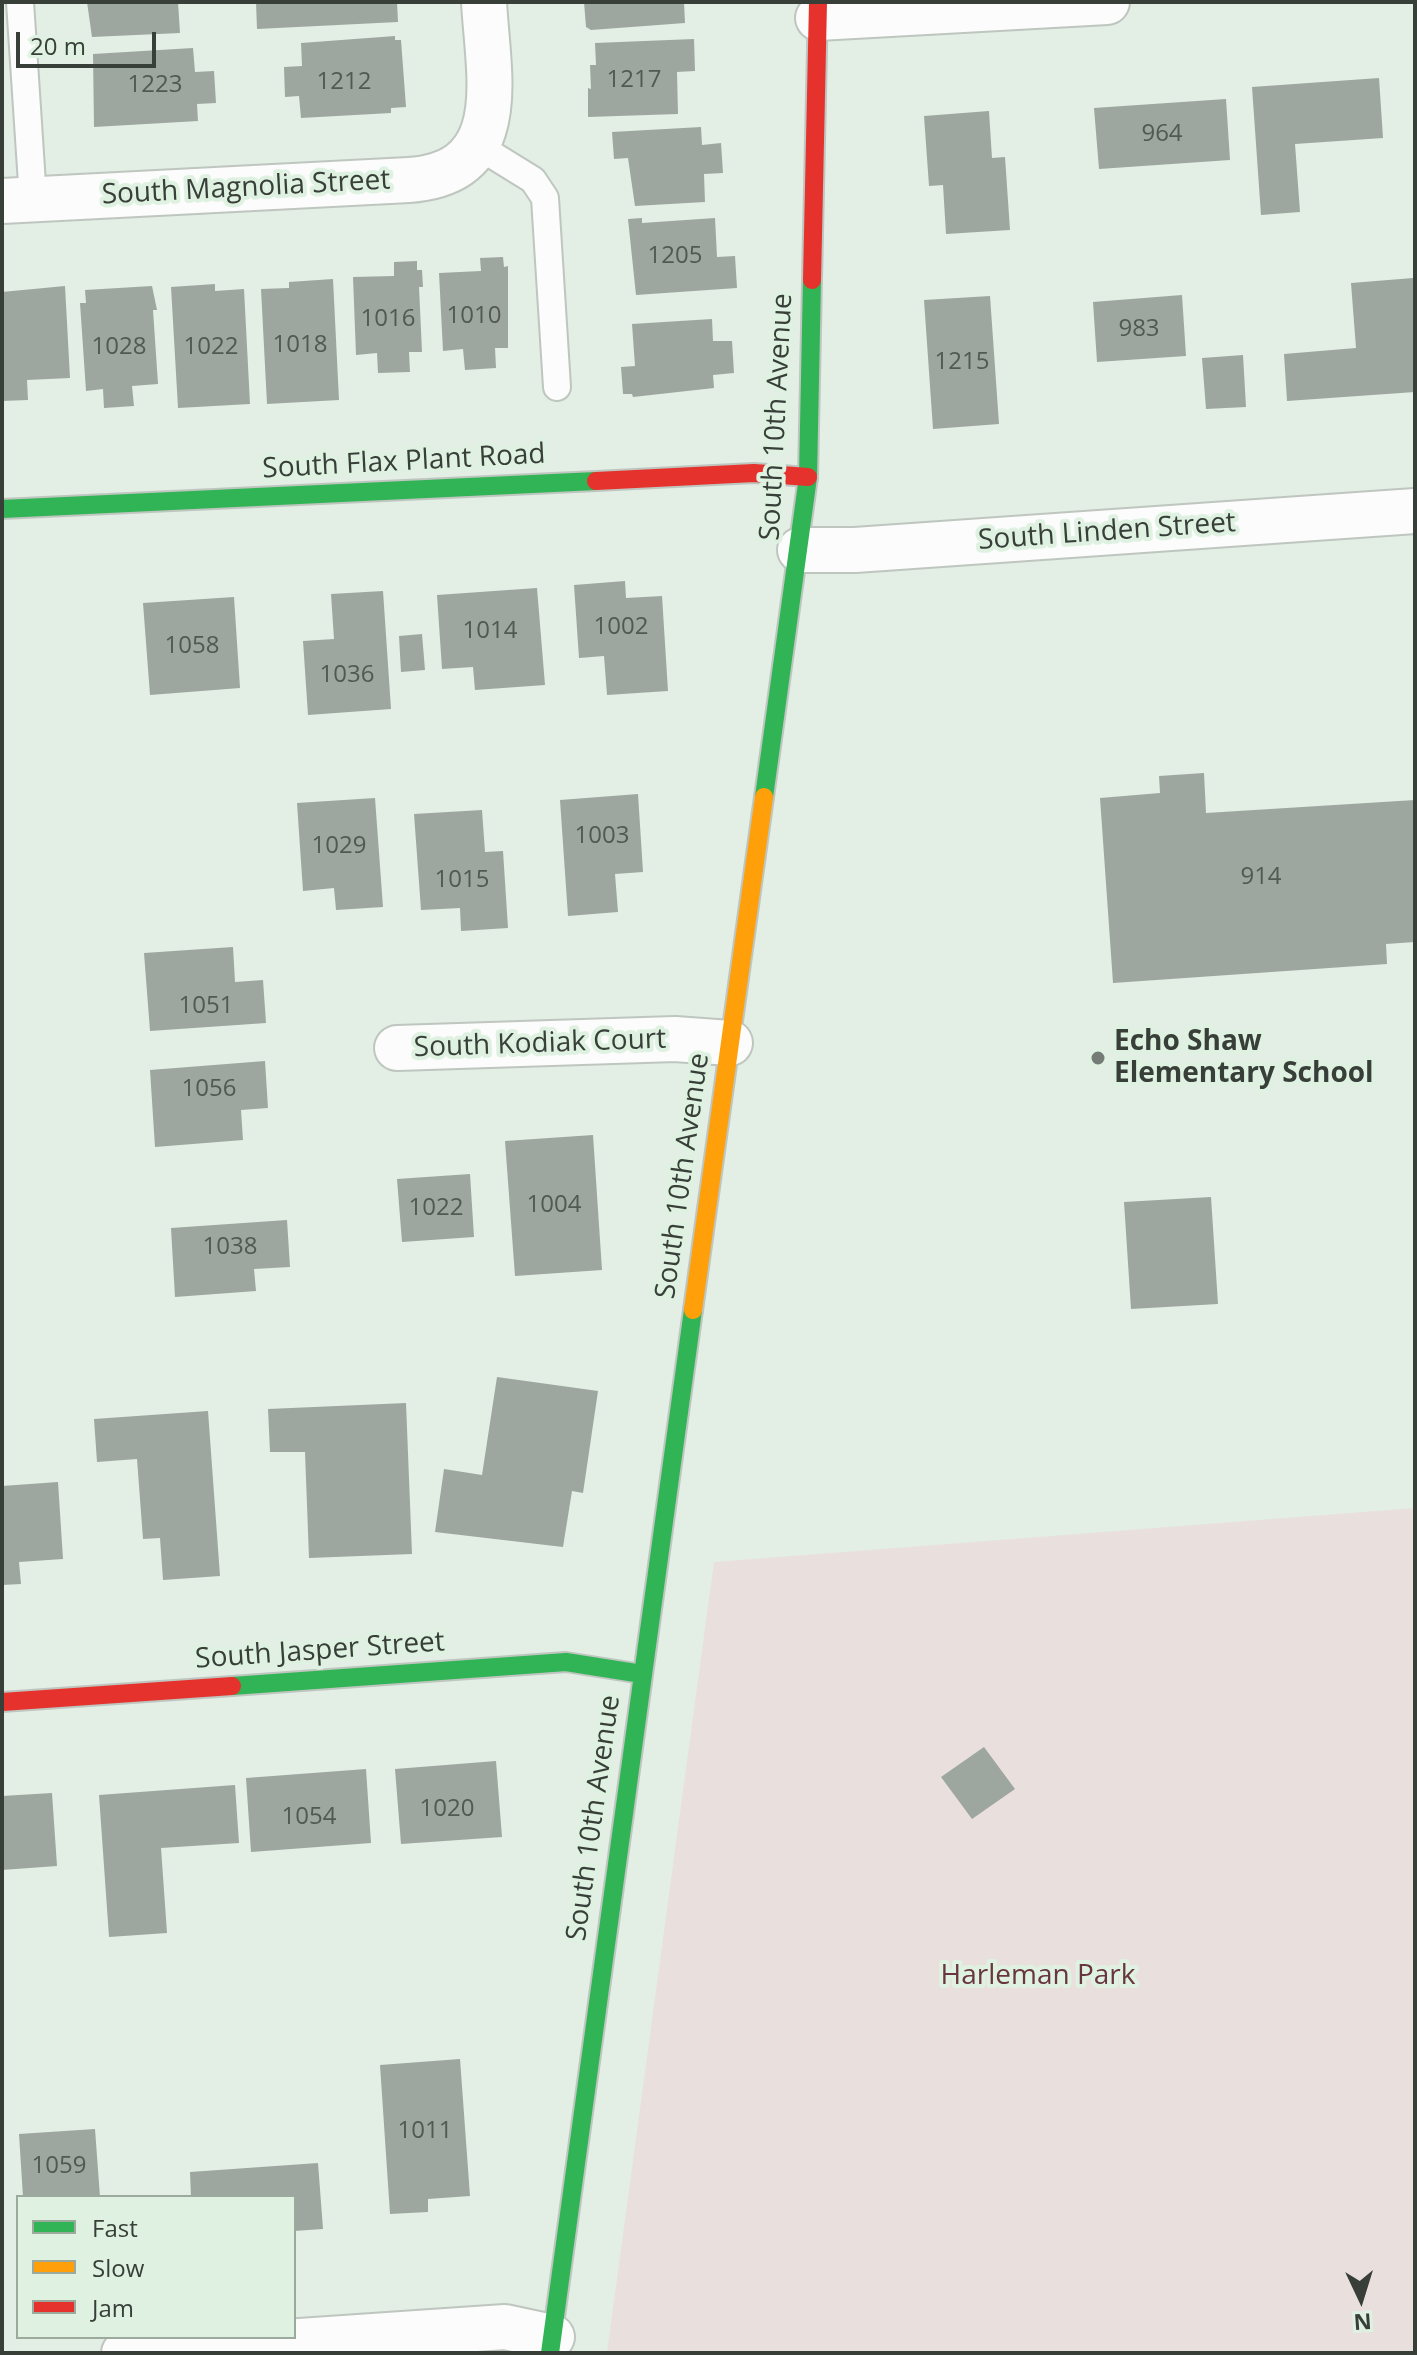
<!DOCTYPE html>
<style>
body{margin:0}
#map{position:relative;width:1417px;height:2355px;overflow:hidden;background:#e3eee5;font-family:"Open Sans",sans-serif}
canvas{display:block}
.frame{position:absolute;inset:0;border:4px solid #383f39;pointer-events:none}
.legend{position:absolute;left:16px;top:2195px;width:280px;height:144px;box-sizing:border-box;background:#dff2e2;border:2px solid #9caa9e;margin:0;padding:10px 14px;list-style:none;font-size:24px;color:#383f39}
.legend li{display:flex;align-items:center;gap:16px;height:40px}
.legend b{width:40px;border:2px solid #9caa9e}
.north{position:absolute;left:1321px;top:2259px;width:80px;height:80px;-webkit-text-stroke:6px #dff2e2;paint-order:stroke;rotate:176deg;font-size:22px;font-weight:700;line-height:32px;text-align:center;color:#383f39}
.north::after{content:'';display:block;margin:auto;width:28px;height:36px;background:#383f39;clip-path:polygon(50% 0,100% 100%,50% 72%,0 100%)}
.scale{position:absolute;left:16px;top:32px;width:140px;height:36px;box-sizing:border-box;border:4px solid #383f39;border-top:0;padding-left:10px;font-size:24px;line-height:28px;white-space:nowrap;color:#383f39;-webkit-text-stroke:6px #dff2e2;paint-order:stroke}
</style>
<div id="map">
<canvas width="1417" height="2355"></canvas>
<div class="frame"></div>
<ul class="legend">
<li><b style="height:10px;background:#30b455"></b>Fast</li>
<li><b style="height:10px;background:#ff9f0a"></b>Slow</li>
<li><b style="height:10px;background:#e5322d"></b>Jam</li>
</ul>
<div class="north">N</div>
<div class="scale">20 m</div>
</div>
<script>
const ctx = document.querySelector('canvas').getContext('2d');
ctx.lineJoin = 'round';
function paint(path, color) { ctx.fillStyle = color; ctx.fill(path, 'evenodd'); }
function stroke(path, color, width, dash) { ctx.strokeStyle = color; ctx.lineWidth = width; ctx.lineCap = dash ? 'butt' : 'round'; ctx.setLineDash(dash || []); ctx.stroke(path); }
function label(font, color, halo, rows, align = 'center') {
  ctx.font = font + ' "Open Sans",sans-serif'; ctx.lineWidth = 8; ctx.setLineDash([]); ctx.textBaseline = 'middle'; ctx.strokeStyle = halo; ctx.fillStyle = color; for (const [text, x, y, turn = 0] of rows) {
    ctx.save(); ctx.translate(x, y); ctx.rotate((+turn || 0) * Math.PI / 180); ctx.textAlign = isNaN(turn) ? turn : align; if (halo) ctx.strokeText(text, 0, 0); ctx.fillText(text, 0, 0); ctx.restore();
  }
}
paint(new Path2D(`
 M 1415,1508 L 1415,2353 L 607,2353 L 714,1562 Z`), '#e9e0dd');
paint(new Path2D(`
 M 87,2 L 178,2 L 180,33 L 92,37 Z
 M 256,2 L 397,2 L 398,22 L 257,29 Z
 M 584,2 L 684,2 L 685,23 L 591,30 L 586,27 Z
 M 395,36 L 395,40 L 401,40 L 406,107 L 391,108 L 391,113 L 301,118 L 299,96 L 285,97 L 284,67 L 302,66 L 301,43 Z
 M 694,39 L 695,71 L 677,72 L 678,114 L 588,117 L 588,88 L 591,89 L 590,65 L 596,65 L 595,43 Z
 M 193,48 L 195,72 L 214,71 L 216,103 L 197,104 L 198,121 L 94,127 L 93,54 Z
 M 1379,78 L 1383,138 L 1295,144 L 1300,212 L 1261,215 L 1252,87 Z
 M 1226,99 L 1230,160 L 1099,169 L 1094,108 Z
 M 989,111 L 992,158 L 1005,157 L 1010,230 L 946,234 L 943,185 L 929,186 L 924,116 Z
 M 701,127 L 702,145 L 721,143 L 723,173 L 704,174 L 705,202 L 635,206 L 628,158 L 614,159 L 612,132 Z
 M 642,218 L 642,223 L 715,218 L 717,257 L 735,256 L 737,288 L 636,295 L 628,219 Z
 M 503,257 L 504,267 L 508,266 L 508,348 L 495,348 L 496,368 L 465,370 L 463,349 L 443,351 L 439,273 L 481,271 L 480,258 Z
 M 417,261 L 417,270 L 422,270 L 423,287 L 419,287 L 422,352 L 409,352 L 410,372 L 378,373 L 377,353 L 356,355 L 353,277 L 394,276 L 394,262 Z
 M 1413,278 L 1415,392 L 1287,401 L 1284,354 L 1356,348 L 1351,283 Z
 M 333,279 L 339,400 L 267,404 L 261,289 L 289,288 L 289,282 Z
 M 215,284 L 215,291 L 244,289 L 250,404 L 178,408 L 171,287 Z
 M 65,286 L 70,378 L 27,380 L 28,400 L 2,401 L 2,292 Z
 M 152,286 L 157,310 L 153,310 L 158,384 L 132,386 L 134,406 L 104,408 L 103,389 L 86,391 L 80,303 L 86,303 L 85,290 Z
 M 1182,295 L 1186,356 L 1097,362 L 1093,302 Z
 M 990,296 L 999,424 L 933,429 L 924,300 Z
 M 712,319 L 713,341 L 732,341 L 734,373 L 713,375 L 714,388 L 633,397 L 632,394 L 623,394 L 621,367 L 635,366 L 632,324 Z
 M 1243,355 L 1246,407 L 1206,409 L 1202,358 Z
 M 625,581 L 626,598 L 662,596 L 668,691 L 607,695 L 604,656 L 579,658 L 574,585 Z
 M 537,588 L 545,685 L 475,690 L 473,667 L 442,669 L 437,595 Z
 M 383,591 L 391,709 L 308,715 L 303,641 L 334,639 L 331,594 Z
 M 234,597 L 240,688 L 150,695 L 143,603 Z
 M 422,634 L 425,670 L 401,672 L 399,636 Z
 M 1204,773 L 1206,813 L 1415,800 L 1415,942 L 1386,944 L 1387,964 L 1113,983 L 1100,798 L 1160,793 L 1159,776 Z
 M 638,794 L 643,872 L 615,874 L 618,912 L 568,916 L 560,800 Z
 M 375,798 L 383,907 L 336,910 L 334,888 L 303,891 L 297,803 Z
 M 482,810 L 485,852 L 503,851 L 508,928 L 461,931 L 460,908 L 421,910 L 414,814 Z
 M 233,947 L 235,982 L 263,980 L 266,1023 L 150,1031 L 144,953 Z
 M 265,1061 L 268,1108 L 241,1110 L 243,1140 L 155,1147 L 150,1070 Z
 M 593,1135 L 602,1270 L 515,1276 L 505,1141 Z
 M 470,1174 L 474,1237 L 402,1242 L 397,1179 Z
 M 1211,1197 L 1218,1304 L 1131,1309 L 1124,1202 Z
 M 287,1220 L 290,1267 L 254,1269 L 256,1291 L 175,1297 L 171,1228 Z
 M 497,1377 L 598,1391 L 583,1493 L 572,1491 L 563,1547 L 435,1532 L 444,1469 L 482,1475 Z
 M 406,1403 L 412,1554 L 309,1558 L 305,1452 L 270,1452 L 268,1409 Z
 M 208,1411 L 220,1576 L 163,1580 L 160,1538 L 143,1539 L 137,1459 L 97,1462 L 94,1419 Z
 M 58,1482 L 63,1559 L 19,1562 L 21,1584 L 2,1585 L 2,1486 Z
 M 984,1747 L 1015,1789 L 972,1819 L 941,1777 Z
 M 496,1761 L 502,1837 L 401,1844 L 395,1769 Z
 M 366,1769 L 371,1843 L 251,1852 L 246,1778 Z
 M 235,1785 L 239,1843 L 161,1848 L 167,1933 L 109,1937 L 99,1795 Z
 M 52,1793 L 57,1866 L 2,1870 L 2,1796 Z
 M 460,2059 L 470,2196 L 428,2199 L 428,2212 L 390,2214 L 380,2065 Z
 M 95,2129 L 100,2197 L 23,2197 L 19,2134 Z
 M 318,2163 L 323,2229 L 294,2231 L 294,2197 L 191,2197 L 190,2172 Z`), '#9ea6a0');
const lane = new Path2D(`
 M 20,2 L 33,199
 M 478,146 L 533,180 L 545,198 L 557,387`);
const street = new Path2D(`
 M 818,18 L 1107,2
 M 2,201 L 409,180 C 513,173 488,76 484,2
 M 800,550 L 855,550 L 1415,511
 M 397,1048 L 675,1039 L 730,1043
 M 124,2353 L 505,2327 L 552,2337`);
const fast = new Path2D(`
 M 2,509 L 596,481
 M 764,797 L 808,477 L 812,280
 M 232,1686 L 566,1662 L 642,1674
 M 550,2353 L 693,1310`);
const slow = new Path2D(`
 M 693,1310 L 764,797`);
const jam = new Path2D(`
 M 812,280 L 818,2
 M 596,481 L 754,473 L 808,477
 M 2,1702 L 232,1686`);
stroke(lane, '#bec6bf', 30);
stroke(street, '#bec6bf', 48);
stroke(fast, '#bec6bf', 22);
stroke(slow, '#bec6bf', 22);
stroke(jam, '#bec6bf', 22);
stroke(lane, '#fbfcfb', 26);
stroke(street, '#fbfcfb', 44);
stroke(fast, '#30b455', 18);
stroke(slow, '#ff9f0a', 18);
stroke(jam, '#e5322d', 18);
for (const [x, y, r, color] of [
 [1098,1058,8,"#747c75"]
]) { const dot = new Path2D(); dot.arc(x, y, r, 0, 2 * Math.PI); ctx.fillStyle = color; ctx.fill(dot); stroke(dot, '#dff2e2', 3); }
label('24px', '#525953', null, [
 ["1217",634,80],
 ["1212",344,82],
 ["1223",155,85],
 ["964",1162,134],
 ["1205",675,256],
 ["1010",474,316],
 ["1016",388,319],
 ["983",1139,329],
 ["1018",300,345],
 ["1028",119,347],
 ["1022",211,347],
 ["1215",962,362],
 ["1002",621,627],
 ["1014",490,631],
 ["1058",192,646],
 ["1036",347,675],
 ["1003",602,836],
 ["1029",339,846],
 ["914",1261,877],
 ["1015",462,880],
 ["1051",206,1006],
 ["1056",209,1089],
 ["1004",554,1205],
 ["1022",436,1208],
 ["1038",230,1247],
 ["1020",447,1809],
 ["1054",309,1817],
 ["1011",425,2131],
 ["1059",59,2166]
]);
label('28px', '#383f39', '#dff2e2', [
 ["South Magnolia Street",246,188,-3],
 ["South 10th Avenue",777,417,-87],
 ["South Flax Plant Road",404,462,-3],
 ["South Linden Street",1107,532,-4],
 ["South Kodiak Court",540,1044,-2],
 ["South 10th Avenue",683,1176,-82],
 ["South Jasper Street",320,1651,-4],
 ["South 10th Avenue",594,1818,-82]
]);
label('bold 28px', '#383f39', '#dff2e2', [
 ["Echo Shaw",1114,1042],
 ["Elementary School",1114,1074]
], 'left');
label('28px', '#69353e', '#dff2e2', [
 ["Harleman Park",1038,1976]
]);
</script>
